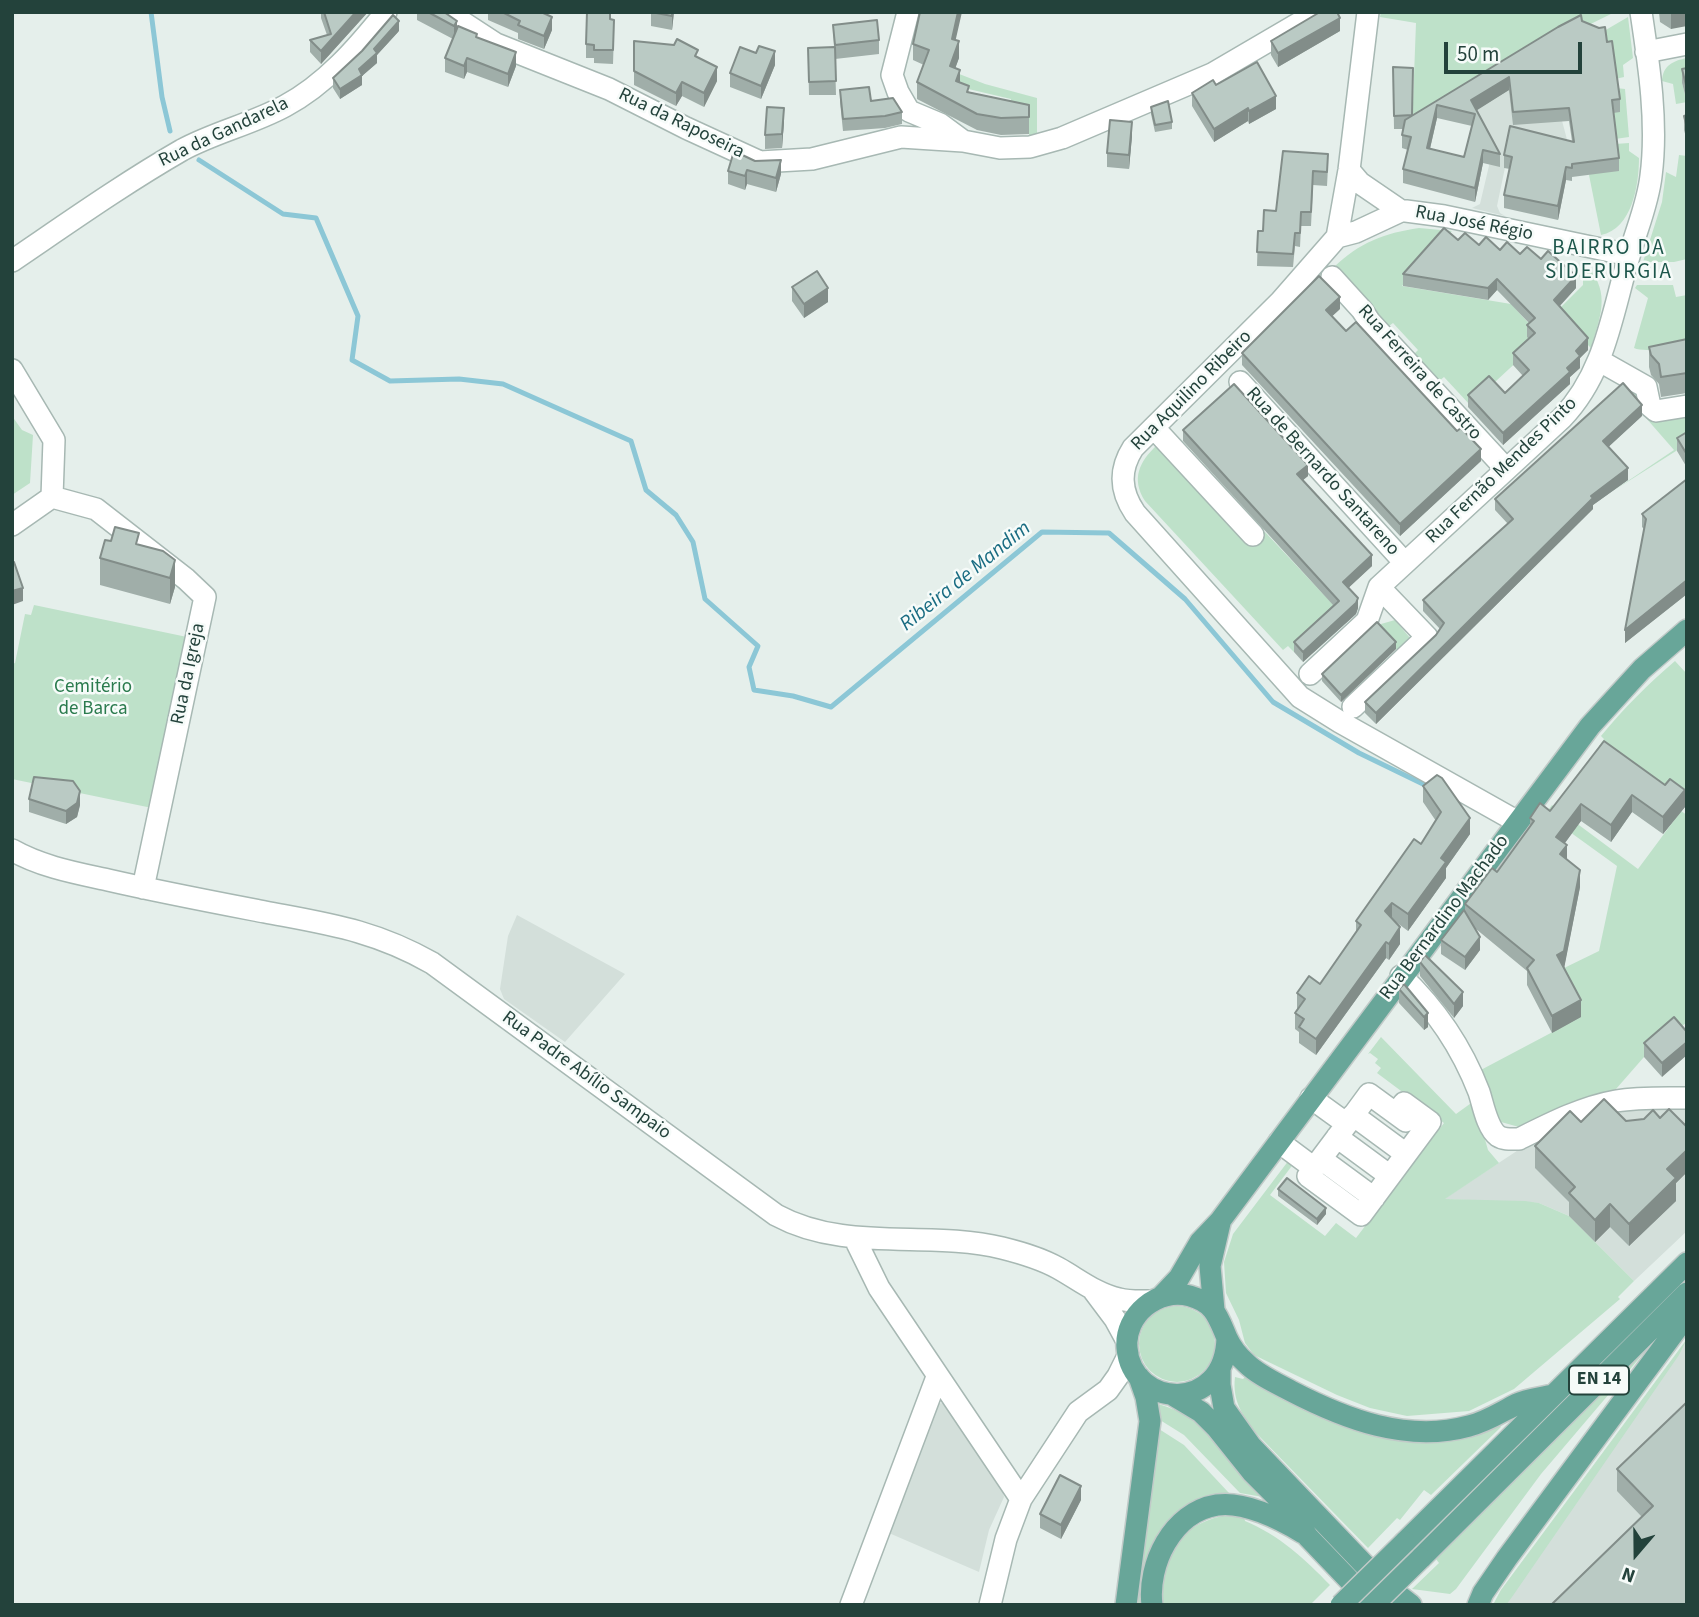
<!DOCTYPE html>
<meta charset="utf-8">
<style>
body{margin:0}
#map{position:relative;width:1699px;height:1617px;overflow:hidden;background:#e5efeb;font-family:"Source Sans 3",sans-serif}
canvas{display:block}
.frame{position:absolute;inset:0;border:14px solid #23423b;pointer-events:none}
.north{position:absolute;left:1601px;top:1519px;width:70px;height:70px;-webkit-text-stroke:5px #f6fbf9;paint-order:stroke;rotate:200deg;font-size:19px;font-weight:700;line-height:28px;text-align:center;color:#23423b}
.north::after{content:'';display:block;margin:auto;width:24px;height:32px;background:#23423b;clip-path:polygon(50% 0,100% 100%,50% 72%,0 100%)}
.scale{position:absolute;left:1444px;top:42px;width:138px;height:32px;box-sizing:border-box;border:4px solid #23423b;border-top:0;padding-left:9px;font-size:21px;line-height:24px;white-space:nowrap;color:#23423b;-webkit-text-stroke:5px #f6fbf9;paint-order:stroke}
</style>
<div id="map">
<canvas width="1699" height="1617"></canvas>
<div class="frame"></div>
<div class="north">N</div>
<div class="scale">50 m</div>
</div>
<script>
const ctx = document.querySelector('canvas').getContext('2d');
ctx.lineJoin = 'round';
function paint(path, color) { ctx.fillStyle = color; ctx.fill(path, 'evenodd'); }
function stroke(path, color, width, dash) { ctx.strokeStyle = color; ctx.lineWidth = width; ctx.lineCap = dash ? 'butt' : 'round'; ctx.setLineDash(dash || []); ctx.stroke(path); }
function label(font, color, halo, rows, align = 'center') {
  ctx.font = font + ' "Source Sans 3",sans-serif'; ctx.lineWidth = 5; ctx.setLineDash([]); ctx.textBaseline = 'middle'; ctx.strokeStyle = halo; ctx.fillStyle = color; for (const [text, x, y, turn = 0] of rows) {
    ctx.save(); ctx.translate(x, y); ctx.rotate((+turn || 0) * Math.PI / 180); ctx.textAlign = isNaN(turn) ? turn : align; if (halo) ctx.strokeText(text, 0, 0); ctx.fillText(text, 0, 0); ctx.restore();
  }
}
paint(new Path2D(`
 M 1558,40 L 1553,87 L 1569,147 L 1507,158 L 1497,206 L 1500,213 L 1505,216 L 1472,208 L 1480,204 L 1492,153 L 1463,97 Z
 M 517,915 L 625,974 L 565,1042 L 504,999 L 500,989 L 508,936 Z
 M 1687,1106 L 1687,1231 L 1634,1281 L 1569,1216 L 1539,1203 L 1444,1199 L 1535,1139 L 1620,1110 Z
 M 1687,1339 L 1687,1605 L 1493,1605 L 1501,1590 Z
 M 944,1403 L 1003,1492 L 1004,1497 L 989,1530 L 979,1572 L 882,1530 L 932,1404 Z`), '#d3dfda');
paint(new Path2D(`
 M 1381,12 L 1615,12 L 1558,40 L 1412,129 L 1416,23 L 1380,17 Z
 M 1628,17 L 1633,58 L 1623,65 L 1624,77 L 1615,79 L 1604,31 Z
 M 1687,58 L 1687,82 L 1682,83 L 1687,102 L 1676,104 L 1673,84 L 1662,81 C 1663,65 1673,61 1687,58 Z
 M 954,72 L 985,84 L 1037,98 L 1037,136 L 1029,139 L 1029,122 L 1008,119 L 1011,99 L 960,87 Z
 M 1616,88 L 1625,89 L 1629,137 L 1615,139 L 1612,113 Z
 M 1629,143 L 1629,151 L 1639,158 C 1639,185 1632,229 1601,235 L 1589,175 L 1615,144 Z
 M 1679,155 L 1687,156 L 1687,259 L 1674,262 L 1643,262 L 1662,202 L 1666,172 L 1676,177 Z
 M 1419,228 L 1452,231 L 1442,239 L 1402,286 L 1511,304 L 1535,330 L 1535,345 L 1470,405 L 1444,377 L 1438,382 L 1413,355 L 1418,350 L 1393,323 L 1389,326 L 1334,267 C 1359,243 1384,233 1419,228 Z
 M 1588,267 C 1611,294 1600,317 1591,348 L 1555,313 L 1583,285 L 1583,279 L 1579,276 Z
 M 1637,285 L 1673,285 L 1676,297 L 1687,295 L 1687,346 C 1673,347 1645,353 1634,348 L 1648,298 L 1635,288 Z
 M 1621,381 L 1639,392 L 1687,412 L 1687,444 L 1613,491 L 1674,450 L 1646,418 L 1648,416 L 1619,384 Z
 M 12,416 L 22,430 L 33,435 L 30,483 L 12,495 Z
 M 1157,445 L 1249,546 L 1265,532 L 1339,611 L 1294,652 L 1288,646 L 1283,650 L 1145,501 C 1131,479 1139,462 1157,445 Z
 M 34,605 L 187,637 L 152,808 L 12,779 L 12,664 L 15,663 L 25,614 L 31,615 Z
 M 1395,620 L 1410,638 L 1398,651 L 1374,626 Z
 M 1675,661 L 1687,674 L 1687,804 L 1684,807 L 1599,746 L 1604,739 L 1601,736 C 1624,708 1648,684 1675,661 Z
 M 1552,805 L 1638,869 L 1681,811 L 1687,815 L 1687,1022 L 1644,1057 L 1616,1089 L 1519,1127 L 1501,1122 L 1495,1115 L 1477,1072 L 1581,1017 L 1562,969 L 1599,951 L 1617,866 L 1545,814 Z
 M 1381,1037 L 1456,1114 L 1474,1101 L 1488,1150 L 1499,1163 L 1445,1199 L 1525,1201 L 1539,1203 L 1569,1216 L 1634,1281 L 1618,1297 L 1620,1299 L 1514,1389 L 1469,1411 L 1407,1416 L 1370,1408 L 1337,1395 L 1254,1355 L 1245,1343 L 1239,1320 L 1226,1293 L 1224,1262 L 1233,1234 L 1289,1160 L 1294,1163 L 1270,1195 L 1325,1236 L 1336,1223 L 1356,1238 L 1444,1123 L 1377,1073 L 1381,1068 L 1375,1063 L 1378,1059 L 1370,1053 L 1368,1054 Z
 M1139 1344a38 38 0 1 1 76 0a38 38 0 1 1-76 0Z
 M 1687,1339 L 1679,1355 L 1512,1597 L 1506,1605 L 1493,1605 L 1501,1590 Z
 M 1649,1347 L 1541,1474 L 1456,1589 L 1450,1594 L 1412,1589 L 1439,1563 L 1436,1559 Z
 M 1247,1375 L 1329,1419 L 1499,1424 L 1501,1427 L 1431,1495 L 1424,1490 L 1400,1520 L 1397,1518 L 1368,1548 L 1258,1435 C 1243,1417 1232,1401 1235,1377 L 1243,1379 Z
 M 1158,1404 C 1206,1416 1232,1461 1263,1497 L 1240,1493 L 1184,1435 L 1160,1420 Z
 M 1159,1429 L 1184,1445 L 1229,1493 C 1170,1505 1137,1544 1142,1605 L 1136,1605 Z
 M 1222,1516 L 1244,1517 L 1245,1521 C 1279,1535 1305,1559 1330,1585 L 1310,1605 L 1162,1605 C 1160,1560 1174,1527 1222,1516 Z`), '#bee1c9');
stroke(new Path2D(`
 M 151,12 L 162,97 L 170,131
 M 199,160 L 283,214 L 316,218 L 358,316 L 352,360 L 390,381 L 459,379 L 503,384 L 631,441 L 646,490 L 676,515 L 693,542 L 705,599 L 758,646 L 749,667 L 754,690 L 793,696 L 831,707 L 1042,532 L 1109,533 L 1185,599 L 1273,702 L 1359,753 L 1425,785`), '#8cc7d6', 5);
const minor = new Path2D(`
 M 447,12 L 496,44 L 609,89 L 686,128 L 760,162 L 812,159 L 901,137 L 963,141 L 1000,148 L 1030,147 L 1062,138 L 1212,74 L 1318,12
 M 908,12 L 892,75 L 898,92 L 909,111 L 940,124 L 963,141
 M 1368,12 L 1349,170 L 1337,237 L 1281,301 L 1133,448 C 1119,470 1120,491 1135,513 L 1300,697 L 1340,722 L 1516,821
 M 1646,52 L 1687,44
 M 1349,170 L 1360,183 L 1401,211
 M 1337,237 L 1356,232 L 1401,211 L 1406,211 L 1444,216 L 1629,255
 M 12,261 C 68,223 123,184 182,150 C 215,132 252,124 285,106 C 326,84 357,48 386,12
 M 1332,277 L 1362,310 L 1370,322 L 1506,469
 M 1600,361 L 1646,387 L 1650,406 L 1656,411 L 1687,406
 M 12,370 L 54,440 L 52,497
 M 1240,382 L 1405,563
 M 1154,428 L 1253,535
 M 12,525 L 52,497 L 96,509 L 186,579 L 205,597 L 143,888
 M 1310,674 L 1367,621 L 1379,587 L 1562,418 C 1606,372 1612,312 1630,253 C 1637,228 1648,203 1651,176 C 1658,123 1649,65 1641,12
 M 1353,707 L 1427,637 L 1379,587
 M 12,850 C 42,867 76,873 108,880 C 160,892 213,902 265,912 C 328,924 374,930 432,963 L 776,1215 C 846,1253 928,1230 1002,1248 C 1022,1253 1040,1258 1058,1268 C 1078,1279 1096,1294 1119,1299 C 1130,1302 1141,1301 1152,1301
 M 1401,976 C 1435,1008 1462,1048 1479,1092 C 1483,1104 1487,1128 1498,1136 C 1504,1140 1512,1139 1519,1139 C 1549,1124 1582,1107 1616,1101 C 1639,1097 1663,1098 1687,1098
 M 1353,1115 L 1406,1154
 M 1347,1124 L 1369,1094 L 1406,1121
 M 1337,1137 L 1390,1176
 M 1279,1142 L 1314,1168 L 1347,1124 L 1311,1098
 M 1321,1159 L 1374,1198
 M 1314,1168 L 1308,1176 L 1361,1215 L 1430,1122 L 1404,1103 L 1396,1113
 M 854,1237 L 879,1288 L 1021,1499
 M 1094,1291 L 1115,1319 L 1127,1341
 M 851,1605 L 937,1377
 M 990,1605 L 1006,1539 L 1021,1499 L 1078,1412 L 1108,1390 L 1118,1376 L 1128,1356`);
const major = new Path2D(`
 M 1161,1297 L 1179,1278 L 1200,1242 L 1220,1221 L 1590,726 L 1642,669 L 1687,630
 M 1214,1310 L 1210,1266 L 1220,1223
 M 1227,1338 C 1225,1414 1132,1409 1127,1348 C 1124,1315 1158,1287 1190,1296 C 1215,1303 1218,1317 1227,1338 C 1231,1347 1238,1356 1246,1363 C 1258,1375 1276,1383 1291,1391 C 1345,1419 1407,1443 1469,1426 C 1486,1422 1501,1412 1517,1404 C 1527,1399 1541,1398 1553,1395
 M 1220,1369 L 1220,1385 L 1224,1408 L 1251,1446 L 1379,1580 L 1411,1605
 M 1171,1394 L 1201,1412 L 1216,1427 L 1252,1472 L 1290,1510 L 1308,1537 L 1373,1605
 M 1405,1542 L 1687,1263
 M 1421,1558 L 1687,1293
 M 1126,1605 L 1150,1421 L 1146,1397 L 1139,1377
 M 1152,1605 C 1147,1565 1172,1512 1217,1505 C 1244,1501 1280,1519 1303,1533
 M 1478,1605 L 1483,1593 L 1507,1558 L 1687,1315`);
stroke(minor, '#a7b8b3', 24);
stroke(major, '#c1cac8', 24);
stroke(minor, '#fff', 21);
stroke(major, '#68a699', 21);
const majorBridge = new Path2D(`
 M 1341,1605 L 1405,1542
 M 1373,1605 L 1421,1558`);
stroke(majorBridge, '#c1cac8', 24, []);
stroke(majorBridge, '#68a699', 21);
paint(new Path2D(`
 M 321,12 L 368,12 L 321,64 L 310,52 L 310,40 L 327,35 L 321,18 Z
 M 417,12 L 444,12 L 457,28 L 477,37 L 516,66 L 508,87 L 467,72 L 464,79 L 445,72 L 445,58 L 453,39 L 417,20 Z
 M 488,12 L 541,12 L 552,30 L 544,49 L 518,39 L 518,33 L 488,20 Z
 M 651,12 L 674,12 L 672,30 L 651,26 Z
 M 1659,12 L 1687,12 L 1671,29 L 1660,22 Z
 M 610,19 L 614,33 L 613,64 L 594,63 L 594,58 L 586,58 L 586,44 Z
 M 1582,21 L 1607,42 L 1620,99 L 1620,112 L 1613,113 L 1619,158 L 1619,171 L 1572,177 L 1572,181 L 1566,180 L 1558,220 L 1504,208 L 1504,195 L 1510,169 L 1504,168 L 1504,155 L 1572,141 L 1569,121 L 1513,125 L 1509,90 L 1476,110 L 1500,154 L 1500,167 L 1483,163 L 1475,202 L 1403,183 L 1403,169 L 1408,150 L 1402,148 L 1402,135 L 1403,129 L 1394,129 L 1393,67 L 1412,115 ZM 1437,118 L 1472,126 L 1464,157 L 1430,149 Z
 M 833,25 L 879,40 L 879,54 L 835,59 L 836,95 L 809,95 L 808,48 L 834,47 Z
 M 399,31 L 377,55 L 377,63 L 362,76 L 362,85 L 340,99 L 333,88 L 333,78 Z
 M 1340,31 L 1278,67 L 1271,55 L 1271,41 Z
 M 956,40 L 959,58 L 955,68 L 960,83 L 969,92 L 1029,105 L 1029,134 L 1001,135 L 977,130 L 917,99 L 917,82 L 924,65 L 913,60 L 913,44 Z
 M 634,41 L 698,58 L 717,81 L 704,107 L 682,96 L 676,106 L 634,85 Z
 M 756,53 L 775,65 L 761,99 L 730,87 L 730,73 Z
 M 1687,68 L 1687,102 L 1682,83 L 1682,69 Z
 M 1216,85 L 1276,109 L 1249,124 L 1248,121 L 1214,142 L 1192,106 L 1192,93 Z
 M 840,90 L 902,112 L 902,124 L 885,128 L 843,131 L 840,102 Z
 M 1151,107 L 1172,122 L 1172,129 L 1155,132 L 1151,114 Z
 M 1687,115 L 1687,141 L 1684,130 L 1684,116 Z
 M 784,121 L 782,148 L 765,149 L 765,135 Z
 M 1132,136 L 1129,169 L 1107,167 L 1107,153 Z
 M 734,151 L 781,174 L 776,192 L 747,184 L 745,190 L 728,184 L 728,171 Z
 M 1283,151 L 1328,167 L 1327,186 L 1313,185 L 1311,226 L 1301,226 L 1300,247 L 1295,246 L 1293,267 L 1257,266 L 1258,231 L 1263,231 L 1276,211 Z
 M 1458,240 L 1520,254 L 1576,288 L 1560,306 L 1588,350 L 1580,358 L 1580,368 L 1570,377 L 1570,384 L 1503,445 L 1468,407 L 1468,395 L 1505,393 L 1523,376 L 1513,365 L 1513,353 L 1529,339 L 1527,337 L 1527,325 L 1529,323 L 1497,290 L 1488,300 L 1403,286 L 1403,274 Z
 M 792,287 L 828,302 L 804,318 L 792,301 Z
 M 1340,309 L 1332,316 L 1346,331 L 1457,431 L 1481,461 L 1400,536 L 1242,365 L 1242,353 Z
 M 1687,339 L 1687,393 L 1661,397 L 1659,384 L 1651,375 L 1649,367 L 1649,347 Z
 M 1642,416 L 1608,447 L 1628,480 L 1593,505 L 1593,509 L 1376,724 L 1365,713 L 1365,702 L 1436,635 L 1440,629 L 1423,611 L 1423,600 L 1508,524 L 1495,510 L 1495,499 Z
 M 1183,430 L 1308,476 L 1303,480 L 1372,566 L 1348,588 L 1358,608 L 1356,614 L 1303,662 L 1294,652 L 1294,642 L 1333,605 L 1183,441 Z
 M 1687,432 L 1687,465 L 1686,466 L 1677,451 L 1677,438 Z
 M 1687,479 L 1687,594 L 1625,643 L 1644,529 L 1642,527 L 1642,514 Z
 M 111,541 L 139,545 L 175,560 L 175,587 L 170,604 L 100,585 L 100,558 Z
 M 1396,649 L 1341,702 L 1322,681 L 1322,674 Z
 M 1604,741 L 1685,807 L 1663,834 L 1632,812 L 1611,842 L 1581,821 L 1565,843 L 1567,860 L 1580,887 L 1564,967 L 1581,1017 L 1552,1033 L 1527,985 L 1527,971 L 1476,929 L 1480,950 L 1465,970 L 1441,954 L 1441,940 L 1465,912 L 1465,904 L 1497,872 L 1530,827 L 1530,818 L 1550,811 Z
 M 1423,786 L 1470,834 L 1446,868 L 1446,878 L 1408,931 L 1396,922 L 1400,944 L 1389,960 L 1386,958 L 1316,1055 L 1299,1043 L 1299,1032 L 1295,1029 L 1295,1013 L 1297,1010 L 1297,993 L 1320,984 L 1356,932 L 1356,921 L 1421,844 L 1436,821 L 1423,802 Z
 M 29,799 L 80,805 L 77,817 L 66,824 L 29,812 Z
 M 1420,962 L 1463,1006 L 1454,1018 L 1420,976 Z
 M 1399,989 L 1428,1013 L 1428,1027 L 1424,1030 L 1399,1003 Z
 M 1674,1017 L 1662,1077 L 1644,1057 L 1644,1043 Z
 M 1660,1118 L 1687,1127 L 1687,1172 L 1676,1183 L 1676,1201 L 1629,1246 L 1610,1227 L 1595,1242 L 1569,1216 L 1569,1202 L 1535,1168 L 1535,1146 L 1581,1122 L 1626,1121 Z
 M 1278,1189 L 1326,1214 L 1317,1225 L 1278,1196 Z
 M 1687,1402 L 1687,1605 L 1642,1517 L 1617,1491 L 1617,1469 Z
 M 1081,1500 L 1061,1539 L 1040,1528 L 1040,1514 Z`), '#a0aea9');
paint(new Path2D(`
 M 356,12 L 368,12 L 321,64 L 321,51 Z
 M 672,12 L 674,12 L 672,30 Z
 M 958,12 L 962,12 L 952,56 L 952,39 Z
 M 1671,12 L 1687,12 L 1687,26 L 1671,29 Z
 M 552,17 L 552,30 L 544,49 L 544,36 Z
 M 1340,18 L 1340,31 L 1278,67 L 1278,53 Z
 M 399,21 L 399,31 L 377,55 L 377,63 L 362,76 L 362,85 L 340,99 L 340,89 Z
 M 457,21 L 457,34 L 454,40 L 454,26 Z
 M 959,41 L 959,58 L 950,83 L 950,66 Z
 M 775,51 L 775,65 L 761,99 L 761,86 Z
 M 516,52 L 516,66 L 508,87 L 508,74 Z
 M 467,58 L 467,72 L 464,79 L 464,66 Z
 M 717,67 L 717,81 L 704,107 L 704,93 Z
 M 960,70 L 960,87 L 956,81 Z
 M 1509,77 L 1509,90 L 1471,114 L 1471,100 Z
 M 682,82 L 682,96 L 676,106 L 676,93 Z
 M 1276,96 L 1276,109 L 1249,124 L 1249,111 Z
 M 1437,105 L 1437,118 L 1427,161 L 1427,148 Z
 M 784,108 L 784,121 L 782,148 L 782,134 Z
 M 1248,108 L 1248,121 L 1214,142 L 1214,129 Z
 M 1132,122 L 1132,136 L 1129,169 L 1129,155 Z
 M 1483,150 L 1483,163 L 1475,202 L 1475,188 Z
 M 781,160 L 781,174 L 776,192 L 776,178 Z
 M 1566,167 L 1566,180 L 1558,220 L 1558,206 Z
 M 747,170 L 747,184 L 745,190 L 745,176 Z
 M 1576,276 L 1576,288 L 1554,312 L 1554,300 Z
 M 1497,279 L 1497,290 L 1488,300 L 1488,288 Z
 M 828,288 L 828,302 L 804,318 L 804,304 Z
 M 1340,297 L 1340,309 L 1326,322 L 1326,310 Z
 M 1588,338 L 1588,350 L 1580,358 L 1580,368 L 1570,377 L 1570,384 L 1503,445 L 1503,433 Z
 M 1642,405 L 1642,416 L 1603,452 L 1603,441 Z
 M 1481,449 L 1481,461 L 1400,536 L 1400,524 Z
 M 1308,465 L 1308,476 L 1297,485 L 1297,474 Z
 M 1628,468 L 1628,480 L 1593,505 L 1593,509 L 1376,724 L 1376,713 L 1591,496 Z
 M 1372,555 L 1372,566 L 1343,593 L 1343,582 Z
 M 175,560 L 175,587 L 170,604 L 170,578 Z
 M 1687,577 L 1687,594 L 1625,643 L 1625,630 Z
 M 23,588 L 23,601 L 12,605 L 12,591 Z
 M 1358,598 L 1358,608 L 1356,614 L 1303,662 L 1303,652 Z
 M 1396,642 L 1396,649 L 1341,702 L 1341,695 Z
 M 1685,790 L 1685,807 L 1663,834 L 1663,817 Z
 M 80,791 L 80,805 L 77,817 L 66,824 L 66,811 Z
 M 1632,795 L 1632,812 L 1611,842 L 1611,825 Z
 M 1581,804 L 1581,821 L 1556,855 L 1556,837 Z
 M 1470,818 L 1470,834 L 1446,868 L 1446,878 L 1408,931 L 1408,914 L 1441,858 Z
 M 1567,845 L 1567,862 L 1560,854 Z
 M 1580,870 L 1580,887 L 1564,969 L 1557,955 Z
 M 1392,903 L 1392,920 L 1385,911 Z
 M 1400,927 L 1400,944 L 1389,960 L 1389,944 Z
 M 1480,937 L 1480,950 L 1465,970 L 1465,957 Z
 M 1386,942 L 1386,958 L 1316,1055 L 1316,1039 Z
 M 1463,992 L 1463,1006 L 1454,1018 L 1454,1004 Z
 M 1581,1000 L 1581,1017 L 1552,1033 L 1552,1016 Z
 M 1428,1013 L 1428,1027 L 1424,1030 L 1424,1017 Z
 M 1687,1042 L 1687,1055 L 1662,1077 L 1662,1063 Z
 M 1687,1150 L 1687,1172 L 1676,1183 L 1676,1201 L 1629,1246 L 1629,1224 L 1667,1169 Z
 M 1610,1204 L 1610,1227 L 1595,1242 L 1595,1220 Z
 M 1326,1208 L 1326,1214 L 1317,1225 L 1317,1219 Z
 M 1081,1486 L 1081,1500 L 1061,1539 L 1061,1525 Z`), '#828d89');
const building = new Path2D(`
 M 324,12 L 356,12 L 321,51 L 310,40 L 331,34 Z
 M 428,12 L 444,12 L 457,21 L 454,26 Z
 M 502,12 L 541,12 L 552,17 L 544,36 L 518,25 L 520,21 Z
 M 587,12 L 610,12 L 610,19 L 614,20 L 613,50 L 594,50 L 594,45 L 586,44 Z
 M 651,12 L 672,12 L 672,16 Z
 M 920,12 L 958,12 L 952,39 L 959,41 L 950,66 L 960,70 L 956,81 L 969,86 L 967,92 L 1029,105 L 1029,117 L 1001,118 L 977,114 L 917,82 L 929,50 L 913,44 Z
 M 1320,12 L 1337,12 L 1340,18 L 1278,53 L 1271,41 Z
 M 393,15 L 399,21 L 374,49 L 377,53 L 359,69 L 362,75 L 340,89 L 333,78 L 362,51 Z
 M 1581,15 L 1582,21 L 1599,28 L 1605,27 L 1607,42 L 1612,41 L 1620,99 L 1612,100 L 1619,158 L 1572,164 L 1572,168 L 1566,167 L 1558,206 L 1504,195 L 1512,157 L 1504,155 L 1510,126 L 1574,142 L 1569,108 L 1513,112 L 1509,77 L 1471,100 L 1500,154 L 1483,150 L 1475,188 L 1403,169 L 1411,137 L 1402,135 L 1405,120 L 1558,27 ZM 1437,105 L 1475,114 L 1464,157 L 1427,148 Z
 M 877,20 L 879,40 L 835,45 L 833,25 Z
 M 458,26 L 477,34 L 476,37 L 516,52 L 508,74 L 467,58 L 464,66 L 445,58 Z
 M 677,39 L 698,50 L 695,56 L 717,67 L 704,93 L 682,82 L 676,93 L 634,71 L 634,41 L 674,45 Z
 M 759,46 L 775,51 L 761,86 L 730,73 L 740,47 L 756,53 Z
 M 835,47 L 836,81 L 809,82 L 808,48 Z
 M 1257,62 L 1276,96 L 1249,111 L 1248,108 L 1214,129 L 1192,93 L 1213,80 L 1216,85 Z
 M 1393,67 L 1413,68 L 1412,115 L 1394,116 Z
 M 1687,68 L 1687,89 L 1682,69 Z
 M 869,87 L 871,101 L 893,98 L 902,112 L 885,116 L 843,119 L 840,90 Z
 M 1168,101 L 1172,122 L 1155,125 L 1151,107 Z
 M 767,107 L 784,108 L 782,134 L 765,135 Z
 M 1687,115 L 1687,128 L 1684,116 Z
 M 1110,120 L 1132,122 L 1129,155 L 1107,153 Z
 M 734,151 L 755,161 L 781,160 L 776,178 L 747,170 L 745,176 L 728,171 Z
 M 1283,151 L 1328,154 L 1327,172 L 1313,171 L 1311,212 L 1301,212 L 1300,233 L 1295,233 L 1293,254 L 1257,252 L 1258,231 L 1263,231 L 1264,210 L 1276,211 Z
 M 1444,228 L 1458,240 L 1465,233 L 1479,245 L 1486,237 L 1500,250 L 1507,242 L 1520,254 L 1527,247 L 1541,259 L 1548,251 L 1576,276 L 1554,300 L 1588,338 L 1576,351 L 1580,356 L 1567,368 L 1570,372 L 1503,433 L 1468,395 L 1489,376 L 1505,393 L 1529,370 L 1513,353 L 1535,333 L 1527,325 L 1535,318 L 1497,279 L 1488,288 L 1403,274 Z
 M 817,271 L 828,288 L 804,304 L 792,287 Z
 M 1319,276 L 1340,297 L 1326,310 L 1346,331 L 1356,322 L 1457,431 L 1461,428 L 1481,449 L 1400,524 L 1242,353 Z
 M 1687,339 L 1687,373 L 1661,377 L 1659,364 L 1651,355 L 1649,347 Z
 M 1623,383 L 1642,405 L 1603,441 L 1628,468 L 1591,496 L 1593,498 L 1376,713 L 1365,702 L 1436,635 L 1444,623 L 1423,600 L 1513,519 L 1495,499 Z
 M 1234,384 L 1308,465 L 1297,474 L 1372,555 L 1343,582 L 1358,598 L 1356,603 L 1303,652 L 1294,642 L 1339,601 L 1183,430 Z
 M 1687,432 L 1687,452 L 1686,453 L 1677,438 Z
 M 1687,479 L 1687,577 L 1686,578 L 1687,580 L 1625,630 L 1646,519 L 1642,514 Z
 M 115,527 L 139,533 L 136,544 L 163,551 L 175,560 L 170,578 L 100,558 L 105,540 L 111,541 Z
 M 14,562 L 23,588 L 12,591 L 12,563 Z
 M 1377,622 L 1396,642 L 1341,695 L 1322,674 Z
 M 1604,741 L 1665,785 L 1670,779 L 1685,790 L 1663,817 L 1632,795 L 1611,825 L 1581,804 L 1556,837 L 1567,845 L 1560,854 L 1580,870 L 1564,951 L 1557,955 L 1581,1000 L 1552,1016 L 1527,968 L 1534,960 L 1465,904 L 1492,868 L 1497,872 L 1534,821 L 1530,818 L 1540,803 L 1550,811 Z
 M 1437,775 L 1442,778 L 1470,818 L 1441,858 L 1446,862 L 1408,914 L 1392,903 L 1385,911 L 1400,927 L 1389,944 L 1386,942 L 1316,1039 L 1299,1027 L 1304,1019 L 1295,1013 L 1305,999 L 1297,993 L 1309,976 L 1320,984 L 1361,925 L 1356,921 L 1414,839 L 1421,844 L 1441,812 L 1423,786 Z
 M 34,777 L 73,781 L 80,791 L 77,803 L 66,811 L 29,799 Z
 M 1464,910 L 1480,937 L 1465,957 L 1441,940 Z
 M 1425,955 L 1463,992 L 1454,1004 L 1420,962 Z
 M 1404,984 L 1428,1013 L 1424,1017 L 1399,989 Z
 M 1674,1017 L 1687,1032 L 1687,1042 L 1662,1063 L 1644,1043 Z
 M 1604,1099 L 1626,1121 L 1644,1119 L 1653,1110 L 1660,1118 L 1669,1109 L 1687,1127 L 1687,1150 L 1667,1169 L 1676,1178 L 1629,1224 L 1610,1204 L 1595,1220 L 1569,1193 L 1575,1187 L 1535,1146 L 1570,1111 L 1581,1122 Z
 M 1287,1178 L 1326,1208 L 1317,1219 L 1278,1189 Z
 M 1687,1402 L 1687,1605 L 1551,1605 L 1653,1506 L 1617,1469 Z
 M 1060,1475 L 1081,1486 L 1061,1525 L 1040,1514 Z`);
paint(building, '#bacac4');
stroke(building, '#828d89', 2);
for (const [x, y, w] of [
 [1599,1380,60]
]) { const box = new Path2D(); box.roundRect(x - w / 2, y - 14.5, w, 29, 5); ctx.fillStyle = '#f6fbf9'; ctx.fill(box); stroke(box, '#23423b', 2); }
label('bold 18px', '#23423b', null, [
 ["EN 14",1599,1380]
]);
label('19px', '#23423b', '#f6fbf9', [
 ["Rua da Raposeira",681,124,26],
 ["Rua da Gandarela",224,133,-25],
 ["Rua José Régio",1474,224,11],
 ["Rua Ferreira de Castro",1419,373,48],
 ["Rua Aquilino Ribeiro",1192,391,-45],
 ["Rua Fernão Mendes Pinto",1502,471,-44],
 ["Rua de Bernardo Santareno",1322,472,48],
 ["Rua da Igreja",189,674,-78],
 ["Rua Bernardino Machado",1445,918,-53],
 ["Rua Padre Abílio Sampaio",586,1076,36]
]);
label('19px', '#2b7b4e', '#f6fbf9', [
 ["Cemitério",93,688],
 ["de Barca",93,710]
]);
ctx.letterSpacing = '2px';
label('21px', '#1d564b', '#f6fbf9', [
 ["BAIRRO DA",1609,249],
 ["SIDERURGIA",1609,273]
]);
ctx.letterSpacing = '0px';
label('italic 21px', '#196c82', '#f6fbf9', [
 ["Ribeira de Mandim",966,577,-39]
]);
</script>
